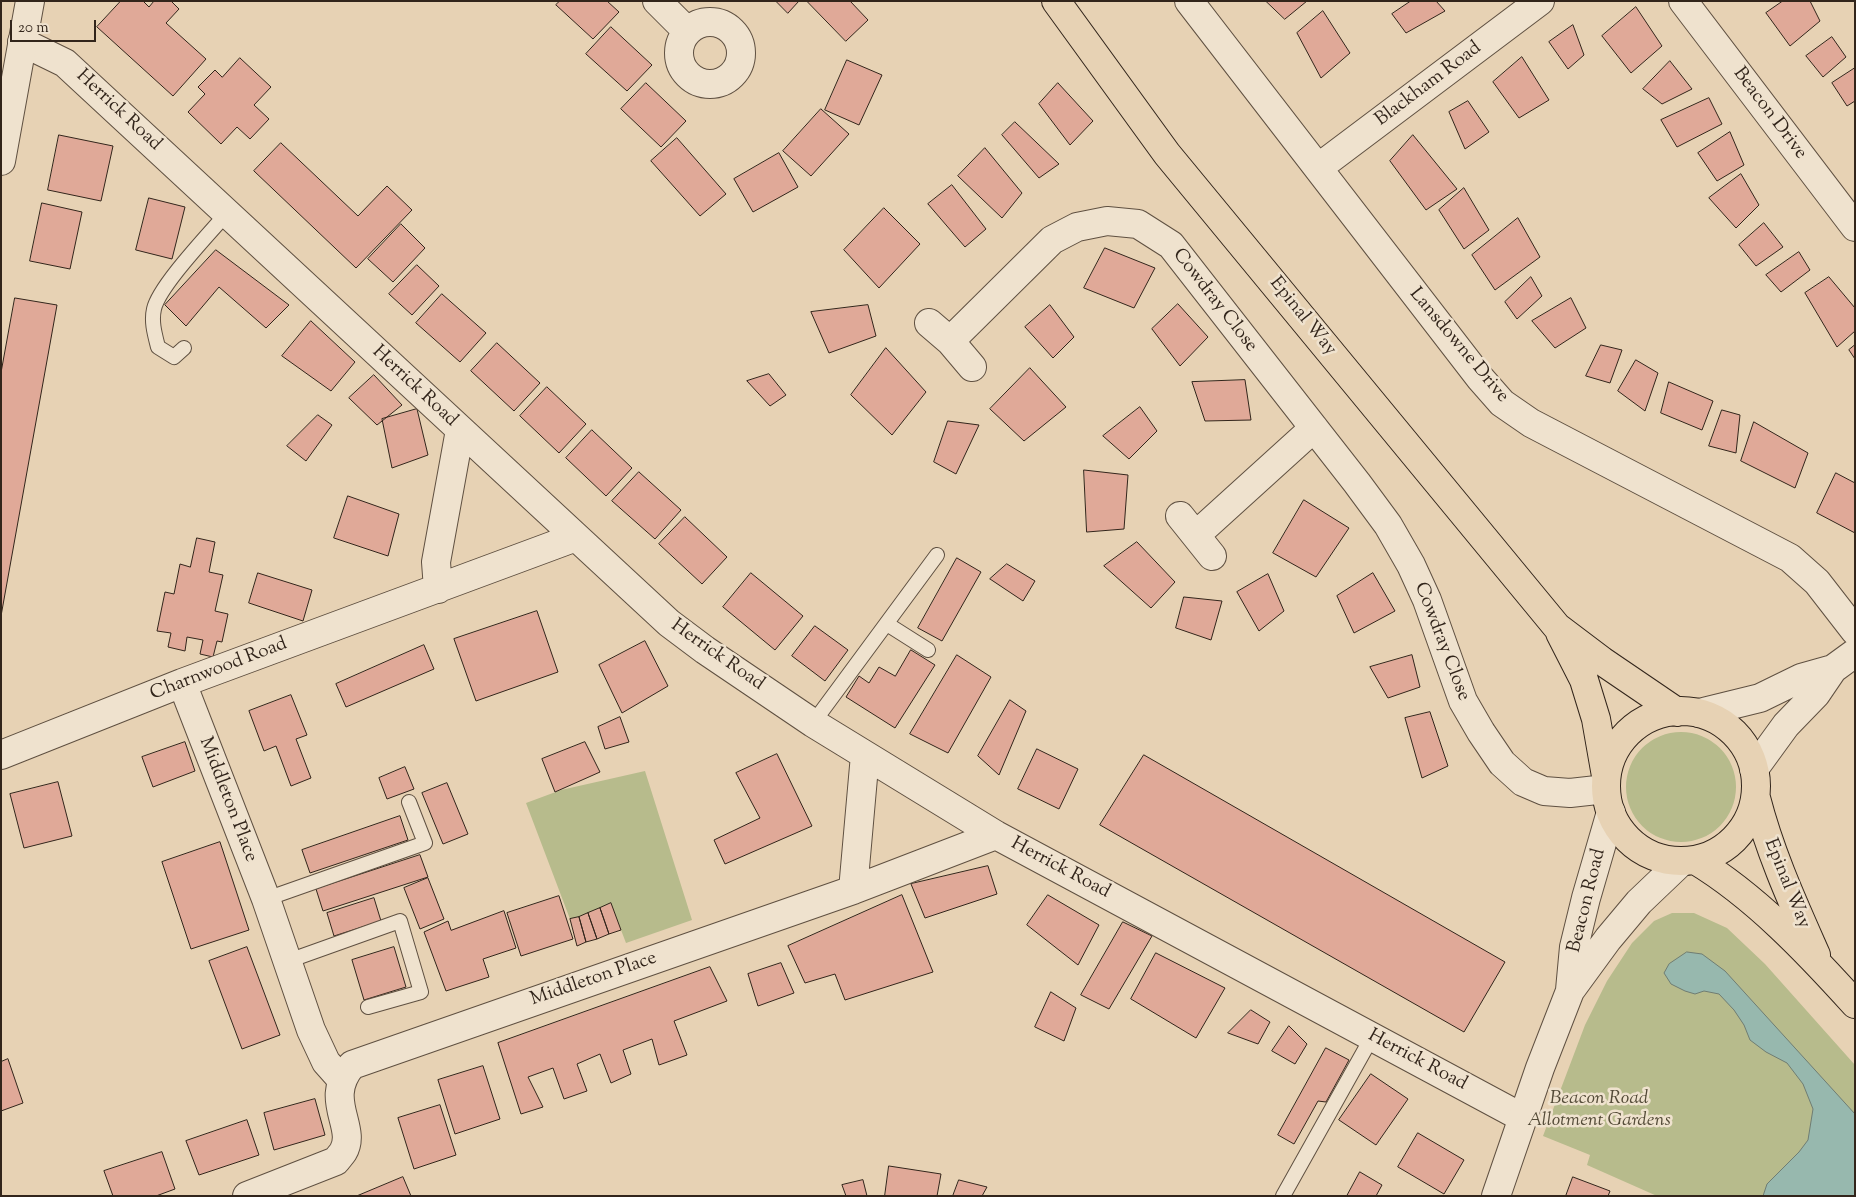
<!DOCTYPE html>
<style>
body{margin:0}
#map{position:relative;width:1856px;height:1197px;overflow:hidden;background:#e7d2b4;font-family:"Sorts Mill Goudy",serif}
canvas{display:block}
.frame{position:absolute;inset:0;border:2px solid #32251b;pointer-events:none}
.scale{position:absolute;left:10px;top:20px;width:86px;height:22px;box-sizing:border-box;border:2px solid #32251b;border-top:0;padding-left:6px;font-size:15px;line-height:18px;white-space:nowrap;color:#32251b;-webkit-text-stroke:4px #efe2ce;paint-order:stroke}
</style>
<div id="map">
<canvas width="1856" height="1197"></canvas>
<div class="frame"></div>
<div class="scale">20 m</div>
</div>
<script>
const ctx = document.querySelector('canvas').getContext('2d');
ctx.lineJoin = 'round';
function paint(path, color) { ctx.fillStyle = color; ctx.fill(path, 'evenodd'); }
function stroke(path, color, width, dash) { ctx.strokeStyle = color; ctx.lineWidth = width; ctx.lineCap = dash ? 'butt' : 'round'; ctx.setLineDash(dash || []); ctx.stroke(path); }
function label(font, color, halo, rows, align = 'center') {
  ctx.font = font + ' "Sorts Mill Goudy",serif'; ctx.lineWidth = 5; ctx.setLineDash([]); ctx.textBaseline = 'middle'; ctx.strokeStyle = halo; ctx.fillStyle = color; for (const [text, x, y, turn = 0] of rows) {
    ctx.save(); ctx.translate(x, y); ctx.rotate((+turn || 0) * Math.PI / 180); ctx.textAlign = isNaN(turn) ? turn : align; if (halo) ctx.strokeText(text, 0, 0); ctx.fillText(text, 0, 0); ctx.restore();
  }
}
paint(new Path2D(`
 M1626 787a55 55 0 1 1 110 0a55 55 0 1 1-110 0Z
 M 645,771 L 692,920 L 626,943 L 611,904 L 579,917 L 570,919 L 526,803 L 561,790 Z
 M 1672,913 L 1694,913 L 1727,928 L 1765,964 L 1855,1065 L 1855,1196 L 1657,1196 L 1587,1165 L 1590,1155 L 1543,1136 L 1585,1025 L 1607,981 L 1632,943 L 1654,921 Z`), '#b7bb8c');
const water = new Path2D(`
 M 1687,952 L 1702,954 L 1725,971 L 1855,1114 L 1855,1196 L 1763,1196 L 1767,1184 L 1799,1152 L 1808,1140 L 1813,1109 L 1803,1084 L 1787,1063 L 1766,1052 L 1750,1040 L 1744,1025 L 1734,1010 L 1719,994 L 1704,991 L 1695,994 L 1685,991 L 1671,984 L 1664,973 L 1669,964 Z`);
paint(water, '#97b8ae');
stroke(water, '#6f7d73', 1);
const building = new Path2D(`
 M 121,1 L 143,1 L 149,7 L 154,1 L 171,1 L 179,9 L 166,23 L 206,59 L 173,96 L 97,27 Z
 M 560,1 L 607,1 L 619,12 L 593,39 L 556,5 Z
 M 776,1 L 799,1 L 788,13 Z
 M 807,1 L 850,1 L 868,20 L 846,41 Z
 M 1266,1 L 1307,1 L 1285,19 Z
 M 1411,1 L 1436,1 L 1445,11 L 1406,33 L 1392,14 Z
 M 1783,1 L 1810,1 L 1820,21 L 1790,46 L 1766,13 Z
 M 1636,7 L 1662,46 L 1631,73 L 1602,36 Z
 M 1323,11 L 1350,53 L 1321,78 L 1297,33 Z
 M 1573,25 L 1584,55 L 1568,69 L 1549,42 Z
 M 611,27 L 652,65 L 627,91 L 586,54 Z
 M 1832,37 L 1846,57 L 1823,77 L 1806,56 Z
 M 1522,57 L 1549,100 L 1519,118 L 1493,82 Z
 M 240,58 L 271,87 L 254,105 L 269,119 L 250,139 L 237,127 L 221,144 L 188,112 L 205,94 L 198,87 L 215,70 L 222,77 Z
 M 847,60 L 882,75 L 859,125 L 825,110 Z
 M 1670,61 L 1692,89 L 1662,104 L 1643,89 Z
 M 1855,68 L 1855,101 L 1847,106 L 1832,83 Z
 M 646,83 L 686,121 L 661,147 L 621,109 Z
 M 1058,83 L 1093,121 L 1070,145 L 1039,104 Z
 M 1709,98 L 1722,124 L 1677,147 L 1661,120 Z
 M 1468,101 L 1489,132 L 1465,149 L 1449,112 Z
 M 821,109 L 849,134 L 811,176 L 783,151 Z
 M 1015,122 L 1059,164 L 1039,178 L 1002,135 Z
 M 1730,132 L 1744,165 L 1717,181 L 1698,153 Z
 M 59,135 L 113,146 L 101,201 L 48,190 Z
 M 1413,135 L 1457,189 L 1426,210 L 1390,161 Z
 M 677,138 L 726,194 L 700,216 L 651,161 Z
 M 281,143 L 358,216 L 387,186 L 412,210 L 356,268 L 254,171 Z
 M 985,148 L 1022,193 L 1002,218 L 958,176 Z
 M 779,153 L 798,187 L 753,212 L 734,179 Z
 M 1741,174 L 1759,205 L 1736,228 L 1709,198 Z
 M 952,185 L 986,229 L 965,247 L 928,204 Z
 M 1464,188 L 1489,230 L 1464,249 L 1439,210 Z
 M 149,198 L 185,207 L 172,259 L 136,250 Z
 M 42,203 L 82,212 L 70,269 L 30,261 Z
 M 884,208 L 920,244 L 879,288 L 844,250 Z
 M 1518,218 L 1540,257 L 1495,290 L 1472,255 Z
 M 1764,223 L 1783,247 L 1756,266 L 1739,245 Z
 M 401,224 L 425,248 L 393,282 L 368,259 Z
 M 1105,248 L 1155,268 L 1134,308 L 1084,288 Z
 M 216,250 L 289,305 L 266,328 L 219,287 L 186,326 L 165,305 Z
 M 1799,252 L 1810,270 L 1781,292 L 1766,275 Z
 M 417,265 L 439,286 L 412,315 L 389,294 Z
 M 1531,277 L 1542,296 L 1517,319 L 1505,302 Z
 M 1829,277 L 1855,308 L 1855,331 L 1837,347 L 1805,293 Z
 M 442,294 L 486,333 L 460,362 L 416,323 Z
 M 15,298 L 57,305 L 1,616 L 1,373 Z
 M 1571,298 L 1586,328 L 1555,348 L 1532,321 Z
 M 1178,304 L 1208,337 L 1180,366 L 1152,329 Z
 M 868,305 L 876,336 L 829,353 L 811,312 Z
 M 1050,305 L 1074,337 L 1053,358 L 1025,327 Z
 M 311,321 L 355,362 L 331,391 L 282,356 Z
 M 497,343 L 540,383 L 514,411 L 471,371 Z
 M 1601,345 L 1622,350 L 1610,383 L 1586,376 Z
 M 1855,345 L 1855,359 L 1849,350 Z
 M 886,348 L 926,392 L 892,435 L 851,395 Z
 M 1636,360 L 1658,373 L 1645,411 L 1618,391 Z
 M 1030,368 L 1066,407 L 1024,441 L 990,409 Z
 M 769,374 L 786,395 L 770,406 L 747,381 Z
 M 374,375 L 402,405 L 377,425 L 349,398 Z
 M 1245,380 L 1251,420 L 1205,421 L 1192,382 Z
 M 1669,382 L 1713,401 L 1702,430 L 1661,413 Z
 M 547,387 L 586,424 L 559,453 L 520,416 Z
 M 1140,407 L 1157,431 L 1129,459 L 1103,436 Z
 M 417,409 L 428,455 L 392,468 L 382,419 Z
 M 1722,410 L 1740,415 L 1736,453 L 1709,446 Z
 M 318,415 L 332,425 L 306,461 L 287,446 Z
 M 948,421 L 979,425 L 956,474 L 934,462 Z
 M 1754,422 L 1808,453 L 1795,488 L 1741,461 Z
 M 592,430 L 632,468 L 606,496 L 566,458 Z
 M 1084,470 L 1128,475 L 1124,529 L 1087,532 Z
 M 639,472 L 681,510 L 655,539 L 612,501 Z
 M 1836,473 L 1855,483 L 1855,533 L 1817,513 Z
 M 348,496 L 399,514 L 388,556 L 334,538 Z
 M 1304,500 L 1349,528 L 1316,577 L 1273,553 Z
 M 685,517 L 727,557 L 702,584 L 659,544 Z
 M 197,538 L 215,542 L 209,572 L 223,575 L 215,611 L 228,614 L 222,642 L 217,641 L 213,657 L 200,654 L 203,640 L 187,637 L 185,651 L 168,647 L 171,633 L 157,631 L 165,592 L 174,594 L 180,564 L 190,567 Z
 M 1137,542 L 1175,582 L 1151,608 L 1104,566 Z
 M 957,558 L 981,572 L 942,641 L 918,628 Z
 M 1007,564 L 1035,581 L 1023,601 L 990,579 Z
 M 258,573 L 312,590 L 303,621 L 249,603 Z
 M 751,573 L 803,616 L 775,650 L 723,607 Z
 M 1373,573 L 1395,611 L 1354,633 L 1337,596 Z
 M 1268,574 L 1284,611 L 1259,631 L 1237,592 Z
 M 1184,597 L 1222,601 L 1211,640 L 1176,628 Z
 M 537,611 L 558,672 L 476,701 L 454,639 Z
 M 815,626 L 848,650 L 825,681 L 792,656 Z
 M 645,641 L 668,686 L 622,713 L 599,665 Z
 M 424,645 L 434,669 L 346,707 L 336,684 Z
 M 911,650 L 935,665 L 895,728 L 846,697 L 859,676 L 869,683 L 879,667 L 895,676 Z
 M 957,655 L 991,677 L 948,753 L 910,734 Z
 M 1412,655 L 1420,687 L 1388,698 L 1370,667 Z
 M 291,695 L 307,735 L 296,739 L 311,778 L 291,786 L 276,746 L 264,751 L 249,711 Z
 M 1010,700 L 1026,711 L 999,775 L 978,756 Z
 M 1430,712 L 1448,766 L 1422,778 L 1405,718 Z
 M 620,717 L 629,742 L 605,749 L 598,727 Z
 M 185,742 L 195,771 L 153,787 L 142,757 Z
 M 585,742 L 600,772 L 555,792 L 542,759 Z
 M 1037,749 L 1078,769 L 1059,809 L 1018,789 Z
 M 777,754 L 812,826 L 725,864 L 714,840 L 760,818 L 736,773 Z
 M 1144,755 L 1505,962 L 1464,1032 L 1100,825 Z
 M 405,767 L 414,789 L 387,799 L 379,778 Z
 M 58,782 L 72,836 L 24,848 L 10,794 Z
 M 447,783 L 468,834 L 443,844 L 422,793 Z
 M 400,816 L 408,840 L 310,873 L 302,850 Z
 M 220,842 L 249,930 L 191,949 L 162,862 Z
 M 420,855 L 428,877 L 323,911 L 316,889 Z
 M 988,866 L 997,894 L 925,918 L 911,884 Z
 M 428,878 L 444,919 L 420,929 L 404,888 Z
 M 902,895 L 933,972 L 845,1000 L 835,974 L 805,983 L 788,946 Z
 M 1048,895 L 1099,925 L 1078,965 L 1027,925 Z
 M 559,896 L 573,939 L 521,956 L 507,913 Z
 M 374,898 L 381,921 L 334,936 L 327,913 Z
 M 611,903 L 621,930 L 609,934 L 600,908 Z
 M 600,908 L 609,934 L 597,939 L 588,913 Z
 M 504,911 L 516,948 L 483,959 L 489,977 L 446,991 L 424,932 L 448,921 L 451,930 Z
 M 588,913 L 597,939 L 586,942 L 579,917 Z
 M 579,917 L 586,942 L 577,946 L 570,919 Z
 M 1123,922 L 1152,936 L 1109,1009 L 1081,995 Z
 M 247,947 L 280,1035 L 242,1049 L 209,961 Z
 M 394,947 L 406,987 L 364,1000 L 352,960 Z
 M 1156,953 L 1225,988 L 1196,1038 L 1131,999 Z
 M 781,963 L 794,993 L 758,1006 L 748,974 Z
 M 710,967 L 727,1001 L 674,1021 L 687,1055 L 659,1065 L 652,1039 L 623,1050 L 631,1074 L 611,1083 L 600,1054 L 577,1064 L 587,1091 L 564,1099 L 553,1068 L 528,1077 L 543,1107 L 521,1114 L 498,1043 Z
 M 1051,992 L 1076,1008 L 1064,1041 L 1035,1027 Z
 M 1251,1010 L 1270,1022 L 1258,1044 L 1228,1033 Z
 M 1289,1026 L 1307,1044 L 1295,1064 L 1272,1051 Z
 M 1326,1048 L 1349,1060 L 1326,1102 L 1318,1101 L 1294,1144 L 1278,1135 Z
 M 8,1059 L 23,1103 L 1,1111 L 1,1062 Z
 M 483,1066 L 500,1119 L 455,1134 L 438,1080 Z
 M 1371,1074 L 1408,1099 L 1376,1145 L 1339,1120 Z
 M 315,1099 L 325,1135 L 274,1150 L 264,1113 Z
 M 440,1105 L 456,1155 L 414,1169 L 398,1118 Z
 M 247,1120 L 259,1155 L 199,1175 L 186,1141 Z
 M 1418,1133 L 1464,1160 L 1444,1194 L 1398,1167 Z
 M 162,1152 L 175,1189 L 156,1196 L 113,1196 L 104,1171 Z
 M 889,1166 L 941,1174 L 937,1196 L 885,1196 Z
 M 1360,1172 L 1382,1185 L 1376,1196 L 1347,1196 Z
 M 403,1177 L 411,1196 L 357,1196 Z
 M 1573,1177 L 1610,1191 L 1608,1196 L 1566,1196 Z
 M 863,1180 L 867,1196 L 846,1196 L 842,1185 Z
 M 959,1180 L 987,1187 L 982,1196 L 953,1196 Z`);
paint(building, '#e0a998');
stroke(building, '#32251b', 1);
const service = new Path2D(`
 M 184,348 L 174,357 L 158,347 C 155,335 151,322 154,309 C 159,286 210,233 227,213
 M 887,624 L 928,650
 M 813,723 L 937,555
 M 266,899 L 425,843 L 409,802
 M 288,961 L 400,921 L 421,992 L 368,1007
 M 1283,1196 L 1372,1037`);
const minor = new Path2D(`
 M 657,1 L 687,31
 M 1189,1 L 1480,378 L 1502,403 L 1531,423 L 1790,558 L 1817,582 L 1855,631
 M 1683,1 L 1855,227
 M679 53a31 31 0 1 1 62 0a31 31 0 1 1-62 0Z
 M 22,42 L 65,63 L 669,623 L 705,650 L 813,723 L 996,835 L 1523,1118
 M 1318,168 L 1540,1
 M 929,323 L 950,341 L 972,367
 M 950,341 L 1052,240 L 1077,227 L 1107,221 L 1138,224 L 1171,245 L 1357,483 L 1388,525 L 1411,565 L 1427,600 L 1463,701 L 1481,732 L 1502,763 L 1523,782 L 1544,791 L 1570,793 L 1606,789
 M 1180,516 L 1212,556
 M 1196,535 L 1314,428
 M 438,589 L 436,562 L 460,430
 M 182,683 L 266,899 L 311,1030 L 326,1062 L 342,1080
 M 1699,713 L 1760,698 L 1801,678 L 1833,669
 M 1,755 L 182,683 L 576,537
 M 1754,769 L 1786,725 L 1816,694 L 1833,669 L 1855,653
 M 853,890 L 865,755
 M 247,1196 L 336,1161 C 338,1158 341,1155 343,1152 C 358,1127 322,1100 352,1065 L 853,890 L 996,835`);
const tertiary = new Path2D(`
 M 1,161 L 30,1
 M 1570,990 L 1574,947 L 1586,898 L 1611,812
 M 1496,1196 L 1540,1068 L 1570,991 L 1608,939 L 1639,902 L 1681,862`);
const primary = new Path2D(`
 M 1056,1 L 1167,154 L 1557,627 L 1602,661 L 1677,712
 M 1560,633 L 1584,680 L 1596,719 L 1606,776
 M1606 786a75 75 0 1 1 150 0a75 75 0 1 1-150 0Z
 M 1756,798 C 1770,853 1793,903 1816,955
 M 1695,860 C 1755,896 1808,952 1855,1004`);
stroke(service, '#5f5041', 16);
stroke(minor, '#5f5041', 30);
stroke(tertiary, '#5f5041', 30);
stroke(primary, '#32251b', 30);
stroke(service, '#efe2ce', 14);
stroke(minor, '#efe2ce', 28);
stroke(tertiary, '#efe2ce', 28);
stroke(primary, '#e7d2b4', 28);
label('19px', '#32251b', '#efe2ce', [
 ["Blackham Road",1429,85,-37],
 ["Herrick Road",118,111,43],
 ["Beacon Drive",1769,114,53],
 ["Cowdray Close",1214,301,52],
 ["Epinal Way",1302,317,51],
 ["Lansdowne Drive",1458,346,50],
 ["Herrick Road",414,387,43],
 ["Cowdray Close",1441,642,69],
 ["Herrick Road",717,656,35],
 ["Charnwood Road",219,670,-21],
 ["Middleton Place",227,800,69],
 ["Herrick Road",1060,869,28],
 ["Epinal Way",1786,884,68],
 ["Beacon Road",1588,901,-76],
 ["Middleton Place",594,980,-19],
 ["Herrick Road",1417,1061,28]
]);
label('italic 19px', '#534a37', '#efe2ce', [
 ["Beacon Road",1599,1100],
 ["Allotment Gardens",1599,1122]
]);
</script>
